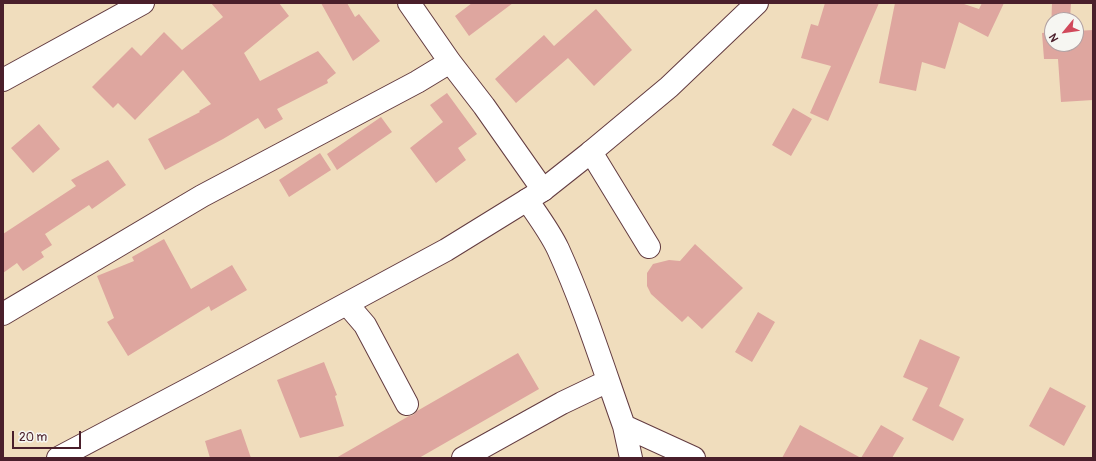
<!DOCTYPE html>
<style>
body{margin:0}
#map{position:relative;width:1096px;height:461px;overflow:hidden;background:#f0ddbd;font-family:Pangolin,sans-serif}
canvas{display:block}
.frame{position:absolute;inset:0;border:4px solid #4a1f2b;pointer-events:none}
.north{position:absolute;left:1044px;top:12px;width:40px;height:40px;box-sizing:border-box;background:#f6f6f2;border:1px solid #b1a0a2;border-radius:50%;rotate:241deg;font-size:11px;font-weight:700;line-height:16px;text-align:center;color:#4a1f2b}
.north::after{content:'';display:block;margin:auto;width:14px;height:18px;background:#d1495b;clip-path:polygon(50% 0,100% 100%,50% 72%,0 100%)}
.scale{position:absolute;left:12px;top:431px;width:69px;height:18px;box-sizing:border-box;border:2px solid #4a1f2b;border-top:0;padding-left:5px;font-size:12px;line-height:14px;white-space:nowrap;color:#4a1f2b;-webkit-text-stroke:3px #f6f6f2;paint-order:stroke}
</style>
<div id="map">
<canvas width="1096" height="461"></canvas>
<div class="frame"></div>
<div class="north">N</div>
<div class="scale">20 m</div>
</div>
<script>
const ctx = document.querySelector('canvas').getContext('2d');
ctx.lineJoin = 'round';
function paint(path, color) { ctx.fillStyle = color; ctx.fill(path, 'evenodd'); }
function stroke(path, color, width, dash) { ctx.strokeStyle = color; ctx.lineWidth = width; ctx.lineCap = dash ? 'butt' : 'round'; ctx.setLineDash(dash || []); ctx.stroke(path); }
paint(new Path2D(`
 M 211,3 L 279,3 L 289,16 L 244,53 L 260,81 L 318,51 L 336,73 L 327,80 L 328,83 L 277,109 L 283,119 L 265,129 L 258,118 L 223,139 L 165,170 L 148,139 L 200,112 L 199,111 L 211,104 L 183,70 L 135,120 L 118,103 L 113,108 L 92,87 L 132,47 L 141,56 L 164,32 L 182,50 L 223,17 Z
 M 321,3 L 347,3 L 355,17 L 359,14 L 380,41 L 353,61 Z
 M 472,3 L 513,3 L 469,36 L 455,16 Z
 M 825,3 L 879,3 L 828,121 L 810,113 L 831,66 L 801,58 L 811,24 L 818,26 Z
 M 895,3 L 965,3 L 964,4 L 979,9 L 982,3 L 1004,3 L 988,37 L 959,22 L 945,69 L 922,62 L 916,91 L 879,83 Z
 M 1052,3 L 1071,3 L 1070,20 L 1052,20 L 1052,44 L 1076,44 L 1076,31 L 1093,30 L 1093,100 L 1061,102 L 1058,59 L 1044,59 L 1042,33 L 1051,32 Z
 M 596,9 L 632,50 L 594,86 L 568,58 L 516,103 L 495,79 L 544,35 L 554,46 Z
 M 447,93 L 477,134 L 458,148 L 466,160 L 436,183 L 410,148 L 443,122 L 430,105 Z
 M 793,108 L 812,119 L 791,156 L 772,145 Z
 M 381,117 L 392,132 L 337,170 L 327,154 Z
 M 39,124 L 60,149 L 33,173 L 11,148 Z
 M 320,153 L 331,170 L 289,197 L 279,180 Z
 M 108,160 L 126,185 L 92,209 L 89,205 L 45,234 L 52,245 L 41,252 L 44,257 L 23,271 L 17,263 L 3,273 L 3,234 L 76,186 L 71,180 Z
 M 164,239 L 191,289 L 232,265 L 247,290 L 211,311 L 209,306 L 128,356 L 107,322 L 114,318 L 97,276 L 134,261 L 132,257 Z
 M 695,244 L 743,288 L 702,329 L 688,316 L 682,322 L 651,294 L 647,286 L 647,273 L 653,264 L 669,260 L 680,261 Z
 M 758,312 L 775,322 L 752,362 L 735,352 Z
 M 920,339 L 960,357 L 939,406 L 964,419 L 953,441 L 912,420 L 928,388 L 903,377 Z
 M 518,353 L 539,389 L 419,458 L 336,458 L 409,416 L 413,415 L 417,411 Z
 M 324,362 L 337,395 L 335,396 L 344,426 L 300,438 L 277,380 Z
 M 1050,387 L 1086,406 L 1064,446 L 1029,426 Z
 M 800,425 L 861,458 L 881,425 L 904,438 L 892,458 L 782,458 Z
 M 241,429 L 251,458 L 210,458 L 205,441 Z`), '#dea69f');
const minor = new Path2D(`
 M 409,3 L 450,62 L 484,106 L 543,190
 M 3,80 L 143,3
 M 591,152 L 649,247
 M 527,200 C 538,216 550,232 558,249 C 584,306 603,367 624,426 L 694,458
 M 347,304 L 365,325 L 407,404
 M 3,314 L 202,196 L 417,82 L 450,62
 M 624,426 L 631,458
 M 463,458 L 562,403 L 608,381`);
const major = new Path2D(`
 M 58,458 L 198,384 L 446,250 L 527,200 L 543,190 L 591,152 L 669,87 L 757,3`);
stroke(minor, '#633c41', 24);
stroke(major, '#633c41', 24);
stroke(minor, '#fff', 22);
stroke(major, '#fff', 22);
</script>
